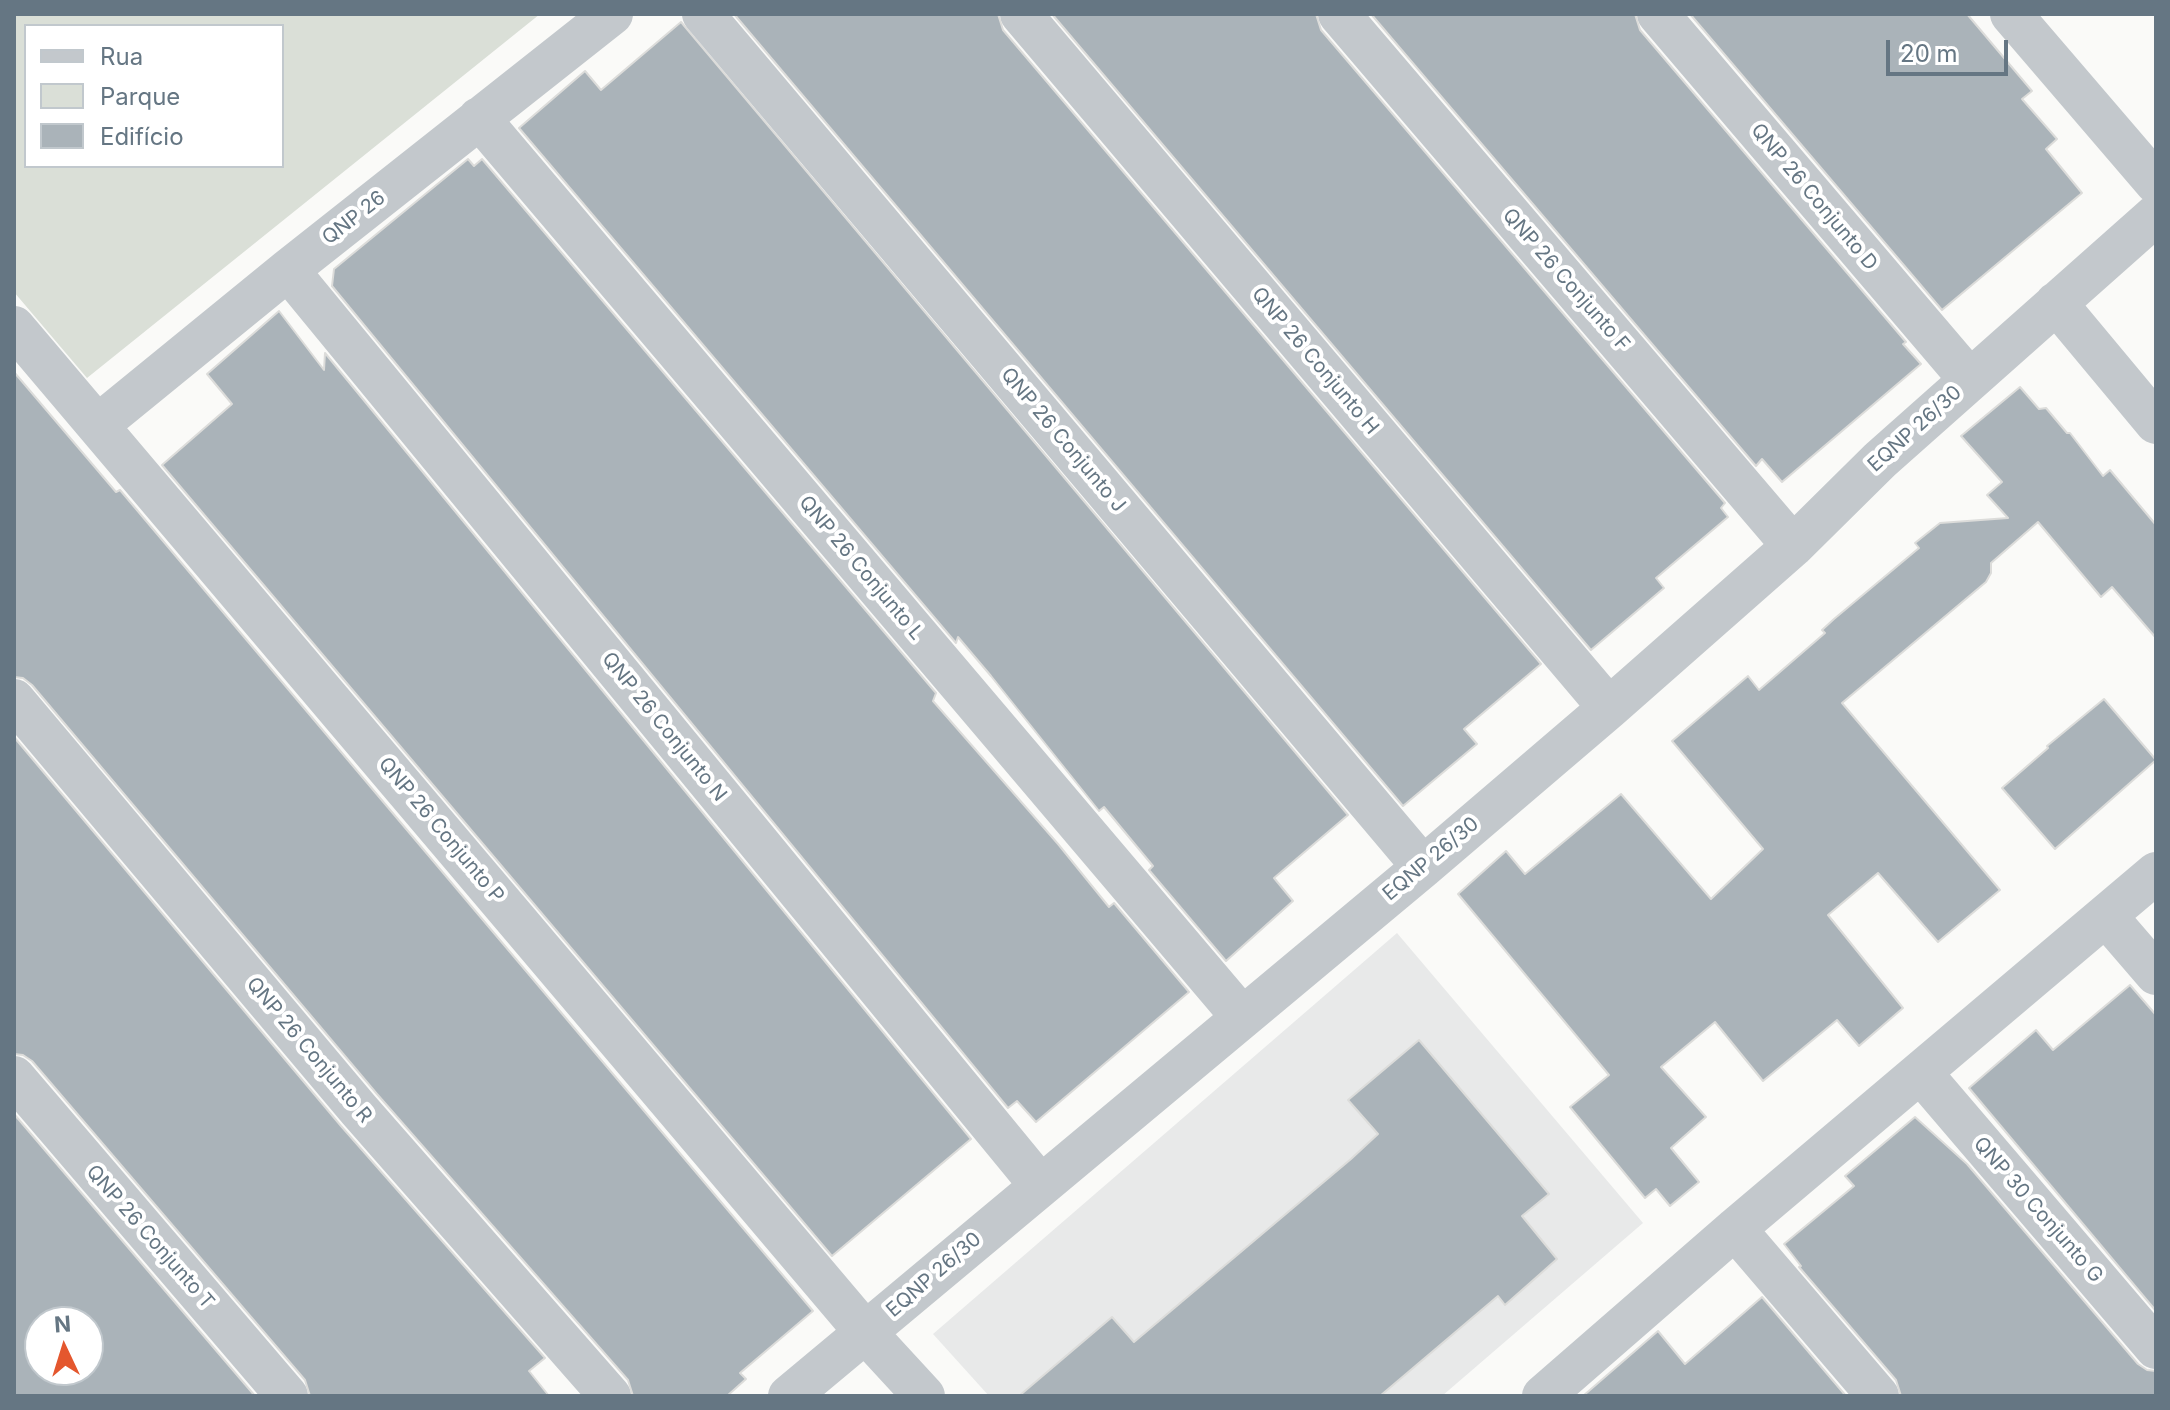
<!DOCTYPE html>
<meta charset="utf-8">
<style>
body{margin:0}
#map{position:relative;width:2170px;height:1410px;overflow:hidden;background:#fafaf8;font-family:Inter,sans-serif}
canvas{display:block}
.frame{position:absolute;inset:0;border:16px solid #657683;pointer-events:none}
.legend{position:absolute;left:24px;top:24px;width:260px;height:144px;box-sizing:border-box;background:#fff;border:2px solid #c1c8cd;margin:0;padding:10px 14px;list-style:none;font-size:24px;color:#657683}
.legend li{display:flex;align-items:center;gap:16px;height:40px}
.legend b{width:40px;border:2px solid #c1c8cd}
.north{position:absolute;left:24px;top:1306px;width:80px;height:80px;box-sizing:border-box;background:#fff;border:2px solid #c1c8cd;border-radius:50%;rotate:356deg;font-size:22px;font-weight:700;line-height:32px;text-align:center;color:#657683}
.north::after{content:'';display:block;margin:auto;width:28px;height:36px;background:#e4572e;clip-path:polygon(50% 0,100% 100%,50% 72%,0 100%)}
.scale{position:absolute;left:1886px;top:40px;width:122px;height:36px;box-sizing:border-box;border:4px solid #657683;border-top:0;padding-left:10px;font-size:24px;line-height:28px;white-space:nowrap;color:#657683;-webkit-text-stroke:6px #fff;paint-order:stroke}
</style>
<div id="map">
<canvas width="2170" height="1410"></canvas>
<div class="frame"></div>
<ul class="legend">
<li><b style="height:10px;background:#c3c8cc"></b>Rua</li>
<li><b style="height:22px;background:#dadfd7"></b>Parque</li>
<li><b style="height:22px;background:#aab3b9"></b>Edifício</li>
</ul>
<div class="north">N</div>
<div class="scale">20 m</div>
</div>
<script>
const ctx = document.querySelector('canvas').getContext('2d');
ctx.lineJoin = 'round';
function paint(path, color) { ctx.fillStyle = color; ctx.fill(path, 'evenodd'); }
function stroke(path, color, width, dash) { ctx.strokeStyle = color; ctx.lineWidth = width; ctx.lineCap = dash ? 'butt' : 'round'; ctx.setLineDash(dash || []); ctx.stroke(path); }
function label(font, color, halo, rows, align = 'center') {
  ctx.font = font + ' Inter,sans-serif'; ctx.lineWidth = 8; ctx.setLineDash([]); ctx.textBaseline = 'middle'; ctx.strokeStyle = halo; ctx.fillStyle = color; for (const [text, x, y, turn = 0] of rows) {
    ctx.save(); ctx.translate(x, y); ctx.rotate((+turn || 0) * Math.PI / 180); ctx.textAlign = isNaN(turn) ? turn : align; if (halo) ctx.strokeText(text, 0, 0); ctx.fillText(text, 0, 0); ctx.restore();
  }
}
paint(new Path2D(`
 M 1397,933 L 1643,1223 L 1442,1396 L 989,1396 L 933,1334 Z`), '#e8e9e9');
paint(new Path2D(`
 M 14,14 L 540,14 L 87,378 L 14,292 ZM 26,26 L 282,26 L 282,166 L 26,166 Z`), '#dadfd7');
const building = new Path2D(`
 M 734,14 L 998,14 L 1003,30 L 1541,664 L 1464,729 L 1477,744 L 1403,806 Z
 M 1052,14 L 1316,14 L 1321,30 L 1725,503 L 1721,508 L 1728,517 L 1656,578 L 1664,588 L 1591,650 Z
 M 1371,14 L 1635,14 L 1640,30 L 1906,342 L 1903,344 L 1921,364 L 1782,482 L 1762,459 L 1756,466 Z
 M 1690,14 L 1967,14 L 2032,91 L 2022,99 L 2057,139 L 2046,149 L 2082,193 L 1942,310 Z
 M 681,22 L 1348,815 L 1274,878 L 1293,901 L 1226,961 L 1149,870 L 1153,866 L 1104,807 L 1099,811 L 991,676 L 958,637 L 956,643 L 519,128 L 585,71 L 601,90 Z
 M 468,159 L 474,166 L 482,159 L 936,693 L 933,701 L 1058,844 L 1109,907 L 1114,903 L 1189,992 L 1036,1122 L 1017,1101 L 1008,1108 L 332,286 L 334,269 Z
 M 279,311 L 324,370 L 325,353 L 971,1139 L 832,1256 L 162,465 L 232,404 L 207,374 Z
 M 14,372 L 116,492 L 120,490 L 813,1311 L 740,1373 L 746,1379 L 727,1396 L 633,1396 L 628,1380 L 377,1094 L 32,685 L 23,678 L 14,677 Z
 M 2020,387 L 2039,409 L 2046,408 L 2067,433 L 2070,433 L 2103,476 L 2110,470 L 2156,525 L 2156,638 L 2112,587 L 2101,597 L 2038,522 L 1991,563 L 1991,573 L 1986,582 L 1842,703 L 2000,890 L 1938,942 L 1878,873 L 1828,915 L 1903,1008 L 1859,1046 L 1837,1020 L 1763,1081 L 1715,1022 L 1661,1067 L 1706,1117 L 1671,1148 L 1699,1182 L 1670,1206 L 1656,1189 L 1645,1198 L 1570,1107 L 1609,1075 L 1458,894 L 1506,851 L 1525,874 L 1621,794 L 1711,899 L 1763,849 L 1672,741 L 1748,676 L 1759,690 L 1825,633 L 1822,630 L 1834,619 L 1919,548 L 1915,543 L 1940,523 L 2008,518 L 1987,495 L 2002,482 L 1961,436 Z
 M 2104,699 L 2156,760 L 2055,849 L 2002,788 L 2048,748 L 2047,746 Z
 M 14,737 L 341,1126 L 545,1358 L 529,1371 L 549,1396 L 310,1396 L 305,1380 L 32,1061 L 23,1055 L 14,1054 Z
 M 2130,985 L 2156,1015 L 2156,1311 L 1969,1088 L 2036,1030 L 2053,1050 Z
 M 1419,1040 L 1549,1194 L 1522,1216 L 1557,1259 L 1539,1275 L 1505,1305 L 1498,1296 L 1380,1396 L 1019,1396 L 1112,1317 L 1134,1342 L 1351,1159 L 1378,1134 L 1348,1100 Z
 M 14,1114 L 255,1396 L 14,1396 ZM 40,1322 L 88,1322 L 88,1370 L 40,1370 Z
 M 1915,1117 L 1967,1164 L 2138,1364 L 2147,1370 L 2156,1371 L 2156,1396 L 1901,1396 L 1896,1380 L 1799,1267 L 1801,1266 L 1784,1244 L 1854,1186 L 1845,1176 Z
 M 1762,1297 L 1846,1396 L 1583,1396 L 1658,1331 L 1685,1364 Z`);
paint(building, '#aab3b9');
stroke(building, '#dcdcda', 2);
stroke(new Path2D(`
 M 703,14 L 1423,867
 M 1021,14 L 1609,708
 M 1339,14 L 1793,546
 M 1658,14 L 1970,380
 M 2011,14 L 2156,183
 M 479,118 L 1242,1017
 M 288,270 L 1040,1185
 M 2056,303 L 2156,423
 M 14,327 L 866,1333 L 924,1396
 M 98,425 L 288,270 L 612,14
 M 14,700 L 359,1110 L 610,1396
 M 2106,916 L 2156,974
 M 1921,1073 L 2156,1348
 M 14,1077 L 287,1396
 M 1735,1229 L 1878,1396
 M 789,1396 L 1423,867 L 1609,708 L 1793,546 L 1880,460 L 2156,215
 M 1543,1396 L 1735,1229 L 2156,873`), '#c3c8cc', 42);
label('20px', '#657683', '#fff', [
 ["QNP 26 Conjunto D",1814,197,50],
 ["QNP 26",354,218,-38],
 ["QNP 26 Conjunto F",1566,280,49],
 ["QNP 26 Conjunto H",1315,361,50],
 ["EQNP 26/30",1915,429,-42],
 ["QNP 26 Conjunto J",1063,440,50],
 ["QNP 26 Conjunto L",861,568,50],
 ["QNP 26 Conjunto N",664,727,51],
 ["QNP 26 Conjunto P",441,830,50],
 ["EQNP 26/30",1431,859,-40],
 ["QNP 26 Conjunto R",309,1050,50],
 ["QNP 30 Conjunto G",2038,1210,49],
 ["QNP 26 Conjunto T",150,1237,49],
 ["EQNP 26/30",934,1275,-41]
]);
</script>
